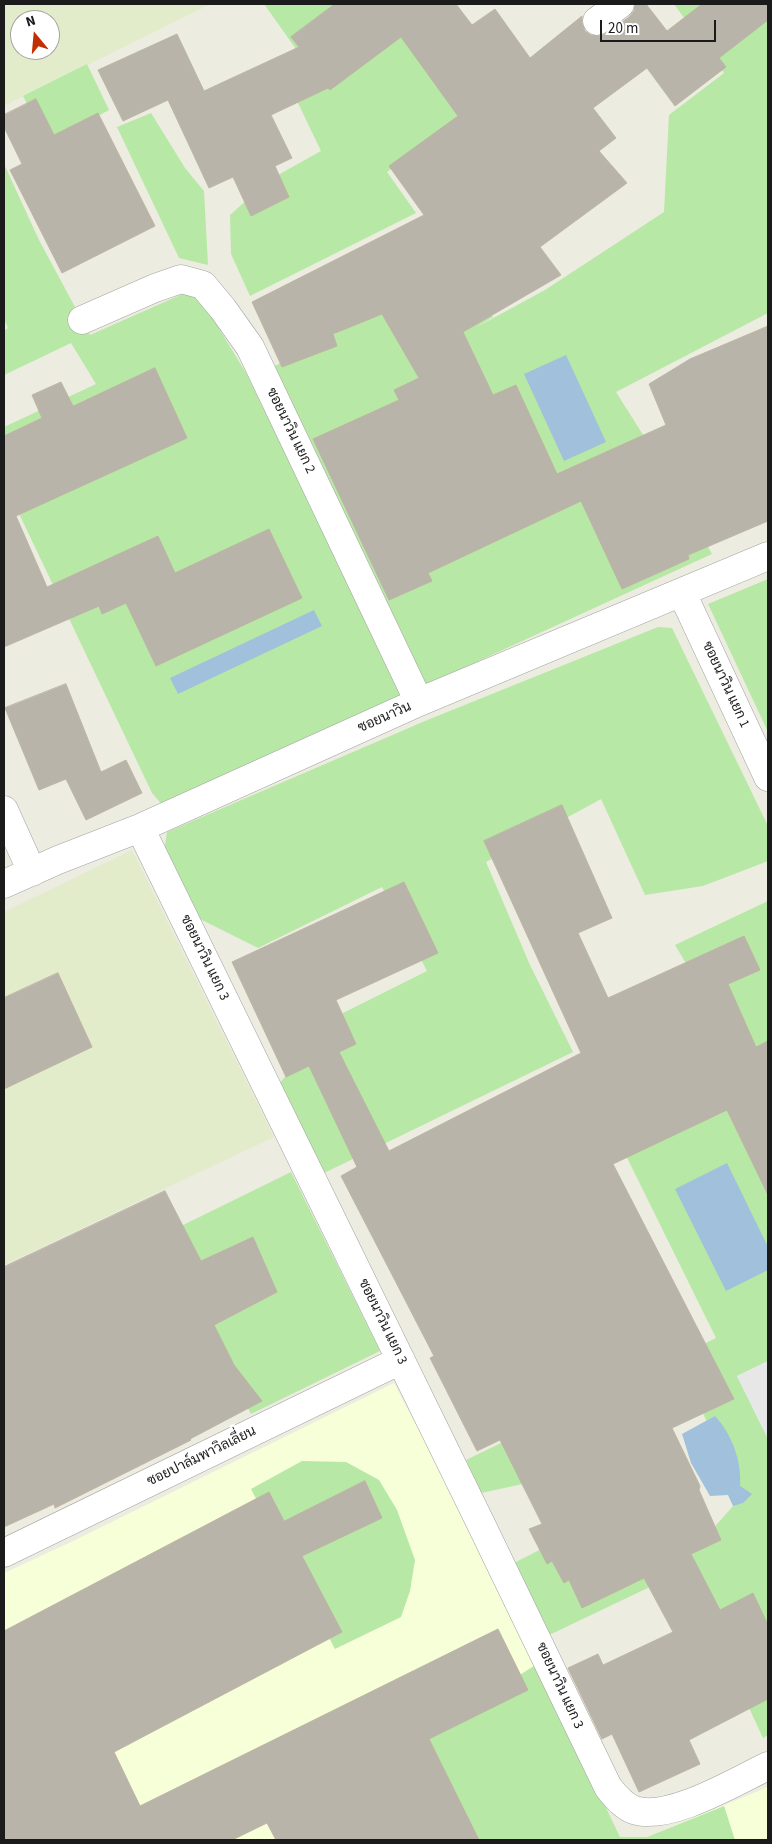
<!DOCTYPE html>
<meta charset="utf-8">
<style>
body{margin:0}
#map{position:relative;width:772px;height:1844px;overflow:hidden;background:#edece1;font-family:"Source Sans 3",sans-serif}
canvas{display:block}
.frame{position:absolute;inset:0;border:5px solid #1b1b1b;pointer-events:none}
.north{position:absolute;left:10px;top:10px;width:50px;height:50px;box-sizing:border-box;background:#fff;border:1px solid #a4a4a4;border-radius:50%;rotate:343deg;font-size:14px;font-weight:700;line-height:20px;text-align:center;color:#1b1b1b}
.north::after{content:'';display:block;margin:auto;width:18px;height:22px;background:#c42f02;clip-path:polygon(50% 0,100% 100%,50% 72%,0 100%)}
.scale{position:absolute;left:600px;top:20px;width:116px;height:22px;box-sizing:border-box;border:2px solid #1b1b1b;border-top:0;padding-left:6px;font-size:15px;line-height:18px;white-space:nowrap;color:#1b1b1b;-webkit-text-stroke:4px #fff;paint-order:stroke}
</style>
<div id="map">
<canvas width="772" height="1844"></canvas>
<div class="frame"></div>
<div class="north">N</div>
<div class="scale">20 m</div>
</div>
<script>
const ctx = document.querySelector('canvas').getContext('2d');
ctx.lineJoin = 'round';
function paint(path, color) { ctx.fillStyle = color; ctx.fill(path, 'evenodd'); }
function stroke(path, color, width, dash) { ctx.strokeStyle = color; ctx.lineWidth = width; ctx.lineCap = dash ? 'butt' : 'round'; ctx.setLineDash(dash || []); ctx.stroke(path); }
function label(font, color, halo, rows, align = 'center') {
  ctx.font = font + ' "Source Sans 3",Sarabun,sans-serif'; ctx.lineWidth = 5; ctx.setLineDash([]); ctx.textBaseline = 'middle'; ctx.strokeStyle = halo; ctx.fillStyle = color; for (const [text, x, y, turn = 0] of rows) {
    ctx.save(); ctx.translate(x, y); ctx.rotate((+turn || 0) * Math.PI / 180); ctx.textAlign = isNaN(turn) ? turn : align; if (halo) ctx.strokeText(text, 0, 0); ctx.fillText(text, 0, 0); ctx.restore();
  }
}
paint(new Path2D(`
 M 394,1383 L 498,1581 L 619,1837 L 647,1837 L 768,1787 L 768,1840 L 116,1840 L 21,1782 L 4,1748 L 4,1573 L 71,1542 Z`), '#f6ffd8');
paint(new Path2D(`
 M 4,4 L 211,4 L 4,106 ZM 20,20 L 50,20 L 50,50 L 20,50 Z
 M 132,850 L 274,1137 L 4,1265 L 4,912 Z`), '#e2eccb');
paint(new Path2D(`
 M 264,4 L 394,4 L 408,20 L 469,110 L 387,172 L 416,213 L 250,296 L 231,254 L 230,215 L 269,180 L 321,151 L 286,78 L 296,49 Z
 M 674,4 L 768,4 L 768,313 L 616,392 L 659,460 L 712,554 L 422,687 L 273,367 L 457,269 L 493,317 L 475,328 L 545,290 L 664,212 L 669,115 L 724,73 Z
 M 87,64 L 109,110 L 48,143 L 23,96 Z
 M 151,113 L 185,168 L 204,191 L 208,265 L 179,258 L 117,127 Z
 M 4,164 L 39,240 L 90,335 L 187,292 L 198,294 L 246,373 L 406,698 L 164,807 L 152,793 L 4,482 L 4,427 L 96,384 L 71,343 L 4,375 L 4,331 L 8,328 L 4,319 Z
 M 768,579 L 768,732 L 708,604 Z
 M 658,627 L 672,628 L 768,826 L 768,861 L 703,886 L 645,895 L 601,799 L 486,862 L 530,965 L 573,1052 L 320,1175 L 277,1086 L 337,1016 L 427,971 L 382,887 L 258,948 L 196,917 L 164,852 L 167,832 L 425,721 Z
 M 768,901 L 768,1361 L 737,1376 L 768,1439 L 768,1667 L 764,1669 L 768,1677 L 768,1735 L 763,1738 L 737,1682 L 696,1565 L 547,1636 L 514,1563 L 549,1545 L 710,1532 L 741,1497 L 692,1389 L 597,1468 L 481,1493 L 466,1460 L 716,1338 L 602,1107 L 735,1045 L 675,945 Z
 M 291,1172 L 380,1351 L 251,1414 L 220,1359 L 173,1230 Z
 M 302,1461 L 346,1462 L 379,1480 L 397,1510 L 415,1560 L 410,1591 L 401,1617 L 335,1649 L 251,1489 Z
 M 537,1664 L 620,1837 L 647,1837 L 724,1806 L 735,1840 L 320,1840 L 285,1778 L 504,1685 Z`), '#b7e8a6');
paint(new Path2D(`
 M 768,1361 L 768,1439 L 737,1376 Z`), '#e7e7e7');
paint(new Path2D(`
 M 566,355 L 606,442 L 564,461 L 524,374 Z
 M 314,610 L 322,626 L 178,694 L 170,678 Z
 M 727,1163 L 768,1247 L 768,1270 L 726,1291 L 675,1189 Z
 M 715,1416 C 732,1434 742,1462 740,1486 L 752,1494 L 743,1503 L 733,1506 L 728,1495 L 710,1496 L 691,1463 L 682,1434 Z`), '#a1c0db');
const building = new Path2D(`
 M 335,4 L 456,4 L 472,25 L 495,9 L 530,58 L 582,16 L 582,23 L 585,31 L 591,35 L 599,36 L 606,34 L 629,17 L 634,11 L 635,4 L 646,4 L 667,31 L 702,4 L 768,4 L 768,20 L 719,58 L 726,67 L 675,106 L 647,68 L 593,108 L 616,138 L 599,151 L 627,183 L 540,247 L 561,275 L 463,332 L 493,395 L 516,385 L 557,474 L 666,425 L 649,384 L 690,359 L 768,326 L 768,521 L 688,555 L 689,559 L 622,589 L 581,501 L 428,573 L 432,581 L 389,600 L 313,439 L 399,400 L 394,390 L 419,378 L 382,314 L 333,334 L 337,346 L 282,367 L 252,302 L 424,215 L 389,166 L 458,116 L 401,37 L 330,90 L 328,88 L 271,115 L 292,158 L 275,166 L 289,197 L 251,216 L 233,177 L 209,188 L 168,100 L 123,121 L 98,70 L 177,34 L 204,91 L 299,47 L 291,37 Z
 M 36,99 L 54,135 L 98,113 L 155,226 L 62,273 L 10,170 L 22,164 L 4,127 L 4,115 Z
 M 155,368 L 187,438 L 16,516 L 47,587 L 158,536 L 175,573 L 269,529 L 302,598 L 156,666 L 126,603 L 102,614 L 99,606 L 4,647 L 4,436 L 42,418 L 32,395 L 61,382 L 73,406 Z
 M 66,684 L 101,772 L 126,760 L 142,793 L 86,820 L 66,779 L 39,790 L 5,708 Z
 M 562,805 L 612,918 L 578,933 L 608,998 L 744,936 L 760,970 L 728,984 L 756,1047 L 768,1041 L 768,1195 L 727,1110 L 613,1164 L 734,1399 L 672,1428 L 700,1486 L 699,1490 L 721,1540 L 691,1554 L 720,1610 L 753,1593 L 768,1625 L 768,1699 L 689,1740 L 700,1764 L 639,1792 L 612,1734 L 602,1739 L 568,1668 L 598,1654 L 603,1665 L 673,1632 L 644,1578 L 582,1608 L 569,1580 L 564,1583 L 552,1561 L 547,1564 L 529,1529 L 542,1524 L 500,1440 L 477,1451 L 430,1358 L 434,1356 L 341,1176 L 357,1167 L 309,1066 L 286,1077 L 232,962 L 404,882 L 438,953 L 336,1000 L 356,1044 L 339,1052 L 389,1151 L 581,1053 L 484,841 Z
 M 58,973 L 92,1047 L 4,1089 L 4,998 Z
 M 165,1191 L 201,1261 L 253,1237 L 277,1292 L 214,1325 L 234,1365 L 262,1401 L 190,1439 L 191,1440 L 55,1508 L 54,1504 L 4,1527 L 4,1267 Z
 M 365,1481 L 382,1518 L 302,1556 L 342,1632 L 114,1752 L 140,1806 L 498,1629 L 528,1690 L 429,1739 L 479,1840 L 276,1840 L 267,1823 L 232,1840 L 4,1840 L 4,1631 L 269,1492 L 284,1521 Z`);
paint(building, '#b9b4aa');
stroke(building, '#beb5a3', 1);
const street = new Path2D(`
 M 597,21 L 620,4
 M 82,320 L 155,288 L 181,279 L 203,285 L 223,309 L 250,347 L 419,702
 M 682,593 L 768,777
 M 4,810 L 32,872
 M 140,828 L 480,1522 L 608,1787 C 614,1795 623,1806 634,1810 C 669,1822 736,1781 768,1766
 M 4,884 L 58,860 L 140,828 L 419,702 L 768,556
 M 4,1553 L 401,1360`);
stroke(street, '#a2a2a2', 29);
stroke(street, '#fff', 28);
label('14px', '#1b1b1b', '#fff', [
 ["ซอยนาวิน แยก 2",290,431,64],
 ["ซอยนาวิน แยก 1",725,685,65],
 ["ซอยนาวิน",385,718,-24],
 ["ซอยนาวิน แยก 3",204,958,64],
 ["ซอยนาวิน แยก 3",382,1322,64],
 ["ซอยปาล์มพาวิลเลี่ยน",202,1457,-26],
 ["ซอยนาวิน แยก 3",559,1686,65]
]);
</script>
